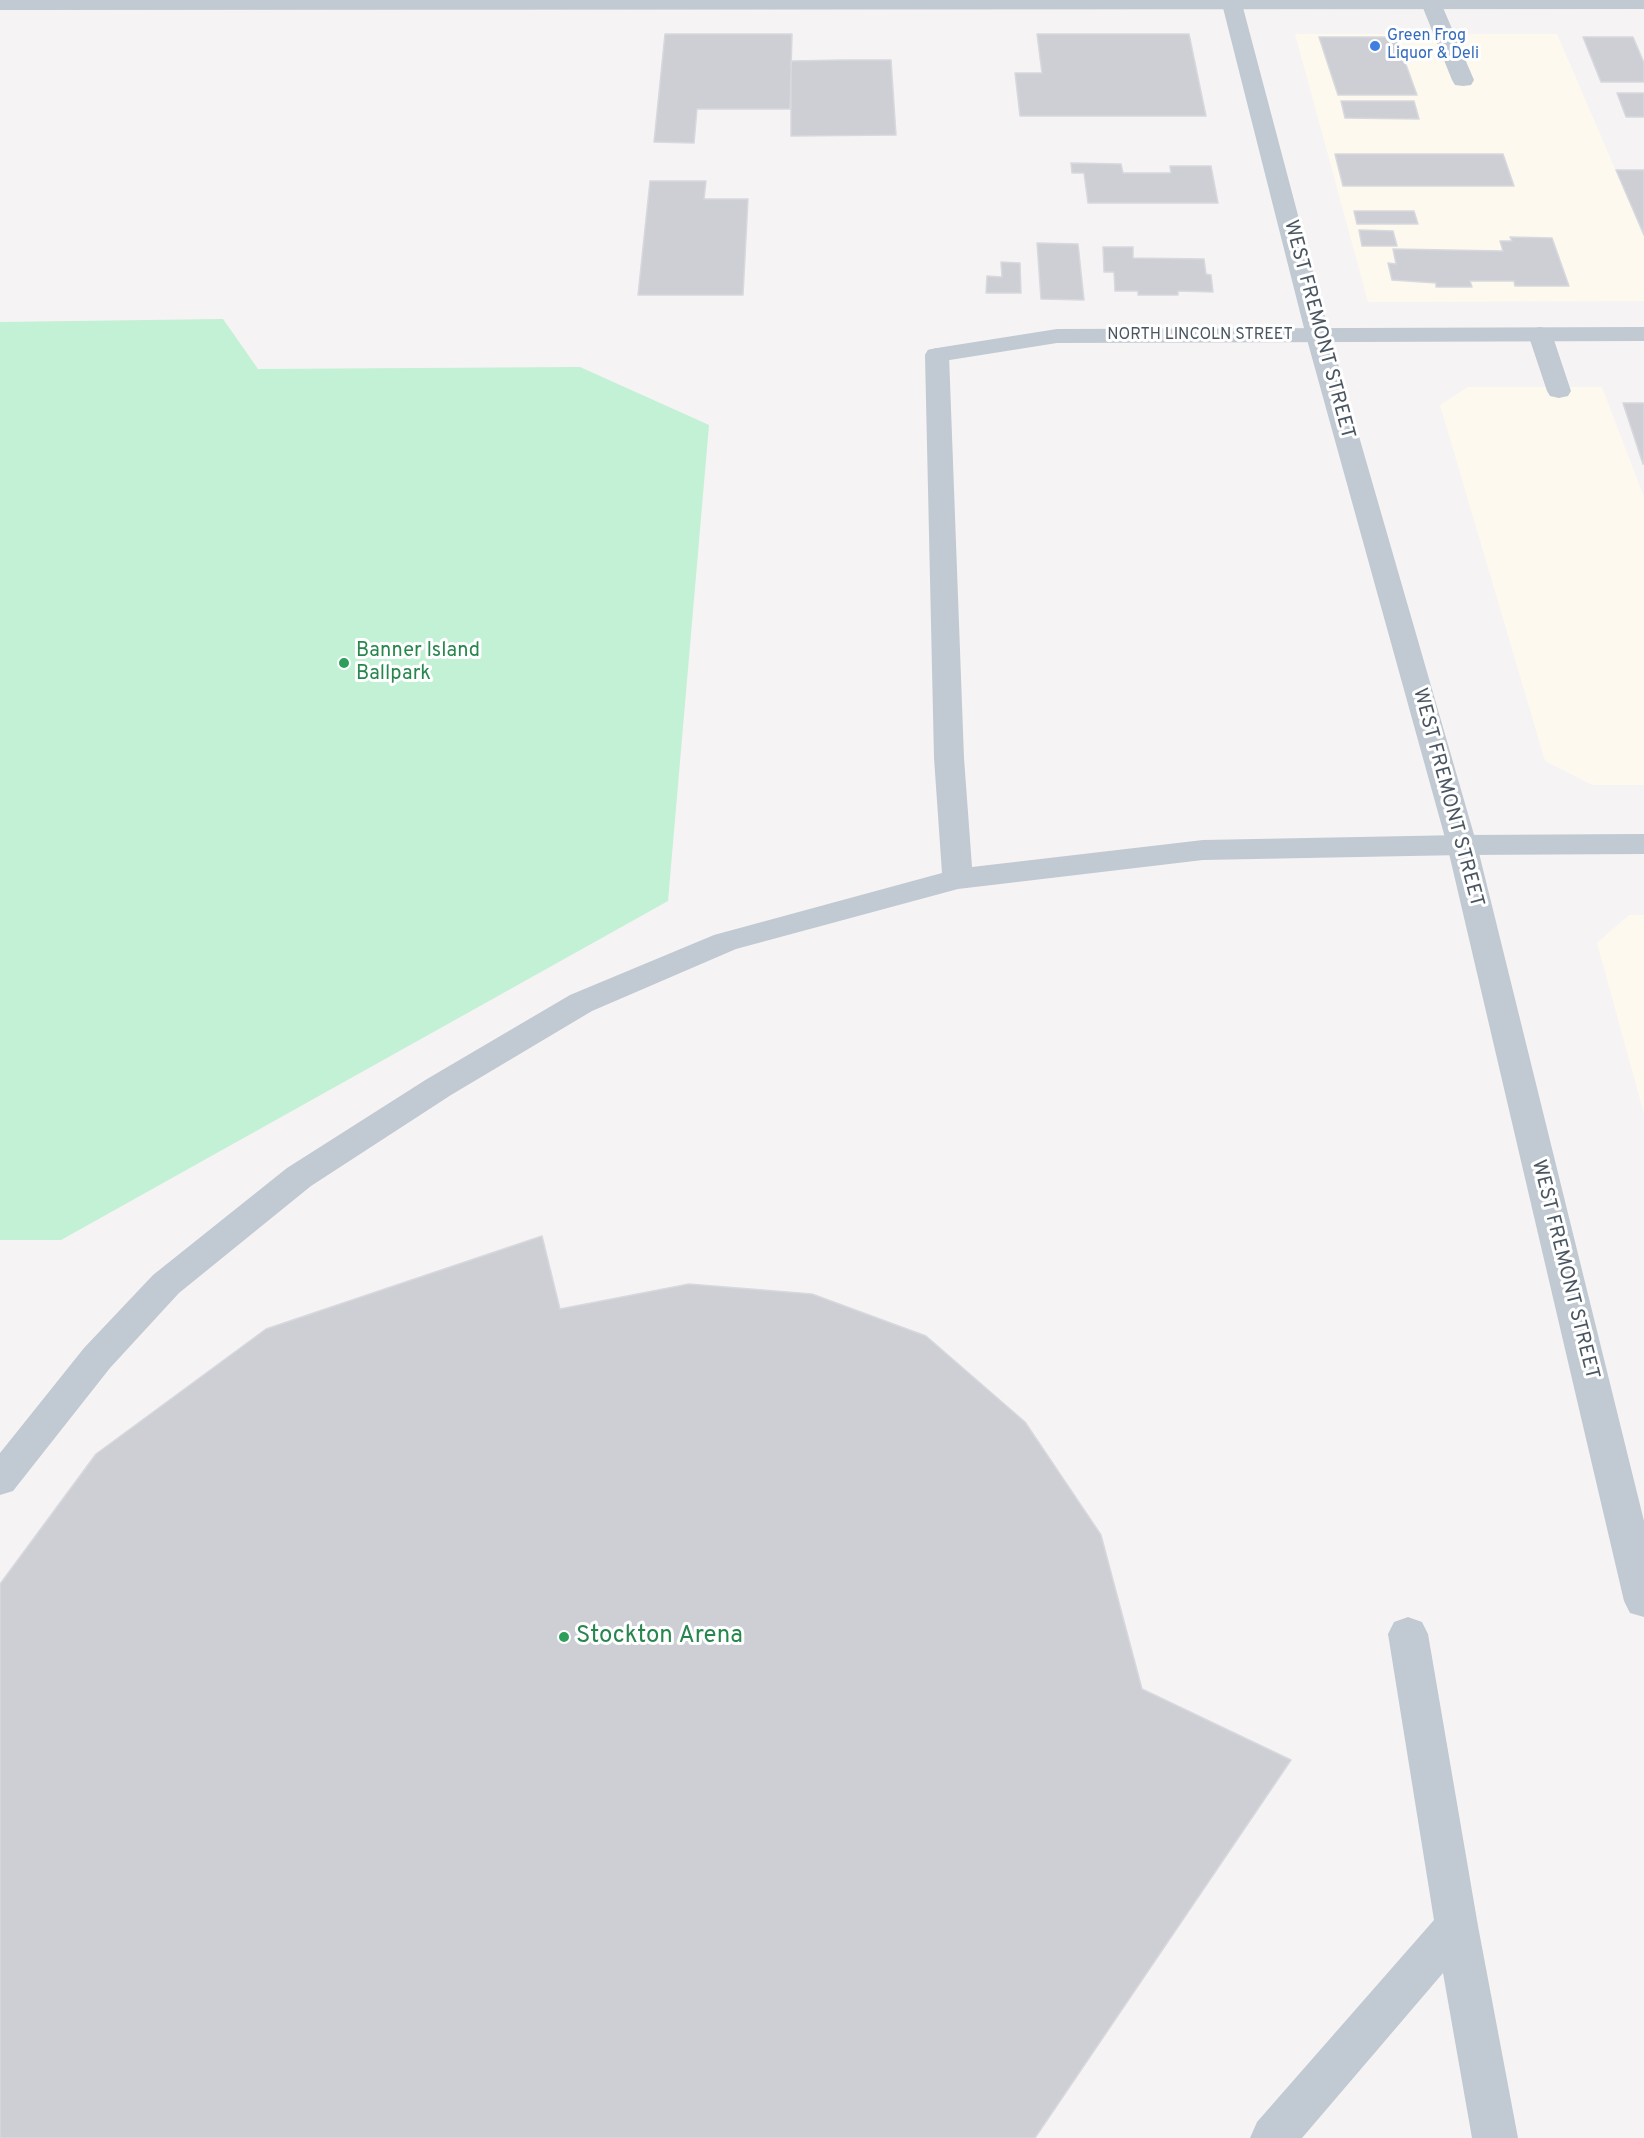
<!DOCTYPE html>
<style>
body{margin:0}
canvas{display:block;background:#f5f3f3}
</style>
<canvas width="1644" height="2138"></canvas>
<script>
const ctx = document.querySelector('canvas').getContext('2d');
ctx.lineJoin = 'round';
function paint(path, color) { ctx.fillStyle = color; ctx.fill(path, 'evenodd'); }
function stroke(path, color, width, dash) { ctx.strokeStyle = color; ctx.lineWidth = width; ctx.lineCap = dash ? 'butt' : 'round'; ctx.setLineDash(dash || []); ctx.stroke(path); }
function label(font, color, halo, rows, align = 'center') {
  ctx.font = font + ' Overpass,sans-serif'; ctx.lineWidth = 6; ctx.setLineDash([]); ctx.textBaseline = 'middle'; ctx.strokeStyle = halo; ctx.fillStyle = color; for (const [text, x, y, turn = 0] of rows) {
    ctx.save(); ctx.translate(x, y); ctx.rotate((+turn || 0) * Math.PI / 180); ctx.textAlign = isNaN(turn) ? turn : align; if (halo) ctx.strokeText(text, 0, 0); ctx.fillText(text, 0, 0); ctx.restore();
  }
}
paint(new Path2D(`
 M 1295,34 L 1557,34 L 1644,236 L 1644,301 L 1368,302 Z
 M 1468,387 L 1602,387 L 1644,497 L 1644,785 L 1592,785 L 1545,761 L 1440,405 Z
 M 1629,915 L 1644,915 L 1644,1114 L 1597,943 Z`), '#fdf9ef');
paint(new Path2D(`
 M 223,319 L 258,369 L 580,367 L 709,425 L 668,901 L 61,1240 L 0,1240 L 0,322 Z`), '#c3f1d5');
const building = new Path2D(`
 M 665,34 L 792,34 L 790,109 L 697,109 L 694,143 L 654,142 Z
 M 1037,34 L 1189,34 L 1206,116 L 1020,116 L 1015,73 L 1042,73 Z
 M 1319,37 L 1396,37 L 1417,95 L 1338,95 Z
 M 1583,37 L 1633,37 L 1644,63 L 1644,82 L 1601,82 Z
 M 843,60 L 891,60 L 896,135 L 791,136 L 791,61 Z
 M 1617,93 L 1644,93 L 1644,117 L 1626,117 Z
 M 1341,101 L 1414,101 L 1419,119 L 1345,118 Z
 M 1335,154 L 1503,154 L 1514,186 L 1343,186 Z
 M 1071,163 L 1121,164 L 1123,173 L 1171,173 L 1170,166 L 1211,166 L 1218,203 L 1088,203 L 1084,173 L 1072,173 Z
 M 1616,170 L 1644,170 L 1644,235 Z
 M 650,181 L 706,181 L 704,199 L 748,199 L 743,295 L 638,295 Z
 M 1354,211 L 1414,211 L 1418,224 L 1357,224 Z
 M 1359,230 L 1393,231 L 1397,246 L 1362,246 Z
 M 1510,237 L 1552,238 L 1569,286 L 1515,286 L 1514,281 L 1470,281 L 1472,287 L 1436,287 L 1436,283 L 1392,280 L 1388,263 L 1396,264 L 1393,249 L 1503,251 L 1500,241 L 1512,241 Z
 M 1037,243 L 1078,244 L 1084,300 L 1041,299 Z
 M 1103,247 L 1133,247 L 1133,258 L 1204,259 L 1206,274 L 1211,275 L 1213,292 L 1178,291 L 1178,295 L 1138,295 L 1138,291 L 1115,291 L 1114,272 L 1104,272 Z
 M 1001,262 L 1020,263 L 1021,293 L 986,293 L 987,276 L 1002,277 Z
 M 1623,403 L 1644,403 L 1644,464 L 1643,464 Z
 M 542,1236 L 560,1309 L 689,1284 L 812,1294 L 926,1336 L 1025,1422 L 1101,1535 L 1142,1689 L 1291,1760 L 1035,2138 L 0,2138 L 0,1584 L 96,1454 L 266,1329 Z`);
paint(building, '#cdcfd5');
stroke(building, '#d7d9de', 1.5);
paint(new Path2D(`
 M 1423,0 L 1439,0 L 1441,3 L 1474,80 L 1471,85 L 1463,86 L 1455,85 L 1452,80 L 1421,3 Z
 M 1540,327 L 1549,329 L 1552,334 L 1571,391 L 1568,396 L 1559,398 L 1550,396 L 1547,391 L 1528,334 L 1531,329 Z
 M 937,348 L 946,350 L 949,355 L 964,758 L 972,867 L 1203,840 L 1462,835 L 1473,838 L 1477,845 L 1473,852 L 1462,855 L 1203,860 L 958,889 L 736,949 L 592,1011 L 451,1095 L 311,1186 L 179,1293 L 110,1368 L 13,1491 L 0,1495 L 0,1453 L 84,1348 L 153,1275 L 287,1168 L 427,1079 L 570,995 L 714,935 L 942,873 L 934,758 L 925,355 L 928,350 Z
 M 1408,1617 L 1422,1622 L 1428,1634 L 1478,1926 L 1518,2138 L 1472,2138 L 1443,1973 L 1302,2138 L 1250,2138 L 1257,2122 L 1434,1920 L 1388,1634 L 1394,1622 Z`), '#c1cad2');
paint(new Path2D(`
 M 0,0 L 1644,0 L 1644,9 L 0,10 Z
 M 1644,327 L 1644,341 L 1057,343 L 937,362 L 928,360 L 925,355 L 928,350 L 937,348 L 1057,329 Z
 M 1644,834 L 1644,854 L 1462,855 L 1451,852 L 1447,845 L 1451,838 L 1462,835 Z`), '#c1cad2');
paint(new Path2D(`
 M 1221,0 L 1241,0 L 1330,336 L 1477,845 L 1644,1521 L 1644,1617 L 1630,1613 L 1624,1601 L 1447,845 L 1306,336 Z`), '#c1cad2');
for (const [x, y, r, color] of [
 [1375,46,6,"#3f7fe0"],
 [344,663,6,"#2e9e5b"],
 [564,1637,6,"#2e9e5b"]
]) { const dot = new Path2D(); dot.arc(x, y, r, 0, 2 * Math.PI); ctx.fillStyle = color; ctx.fill(dot); stroke(dot, '#fff', 2); }
label('16px', '#366cbe', '#fff', [
 ["Green Frog",1387,37],
 ["Liquor & Deli",1387,55]
], 'left');
label('16px', '#4a5661', '#fff', [
 ["NORTH LINCOLN STREET",1200,336]
]);
label('20px', '#4a5661', '#fff', [
 ["WEST FREMONT STREET",1318,330,75],
 ["WEST FREMONT STREET",1447,798,75],
 ["WEST FREMONT STREET",1564,1270,76]
]);
label('20px', '#27864d', '#fff', [
 ["Banner Island",356,652],
 ["Ballpark",356,675]
], 'left');
label('24px', '#27864d', '#fff', [
 ["Stockton Arena",576,1637]
], 'left');
</script>
